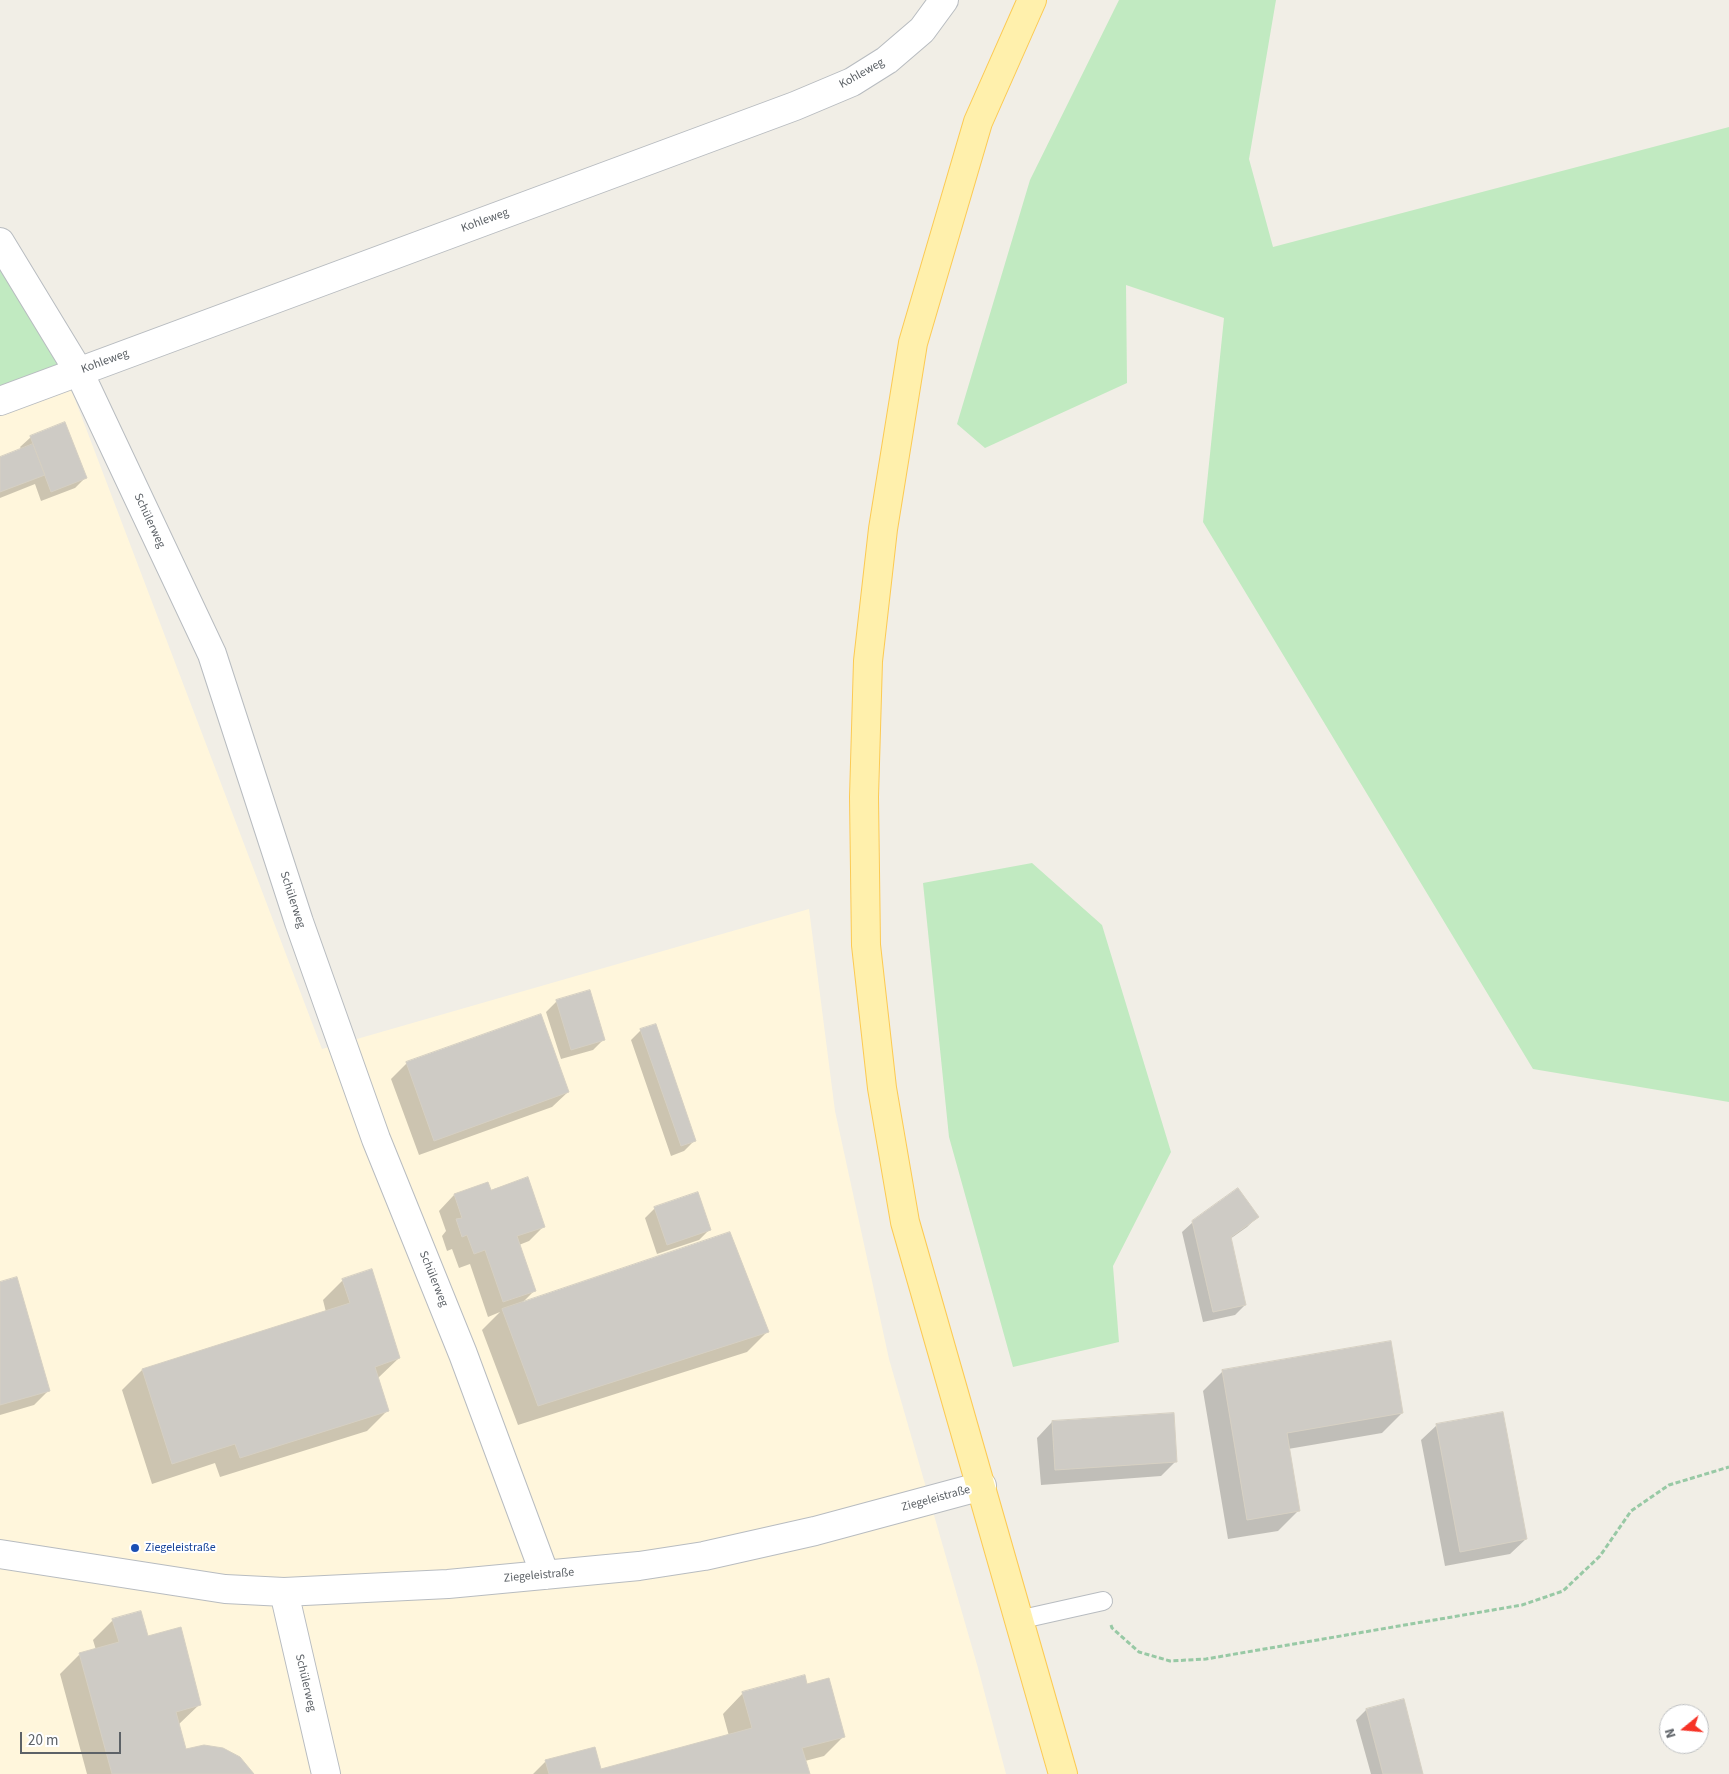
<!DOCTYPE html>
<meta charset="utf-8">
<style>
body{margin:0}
#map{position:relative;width:1729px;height:1774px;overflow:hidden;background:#f1eee6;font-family:"Source Sans 3",sans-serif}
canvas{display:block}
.north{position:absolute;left:1659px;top:1704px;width:50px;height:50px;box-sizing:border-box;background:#fff;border:1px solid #bec0c2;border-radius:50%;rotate:253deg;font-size:14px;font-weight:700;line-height:20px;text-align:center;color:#5d6267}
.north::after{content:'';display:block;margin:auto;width:18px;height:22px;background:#f63226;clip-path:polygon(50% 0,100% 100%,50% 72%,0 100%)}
.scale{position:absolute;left:20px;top:1732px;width:101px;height:22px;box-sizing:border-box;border:2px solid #5d6267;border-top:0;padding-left:6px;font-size:15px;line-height:18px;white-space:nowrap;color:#5d6267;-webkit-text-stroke:4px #fff;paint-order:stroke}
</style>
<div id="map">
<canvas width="1729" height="1774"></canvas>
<div class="north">N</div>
<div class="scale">20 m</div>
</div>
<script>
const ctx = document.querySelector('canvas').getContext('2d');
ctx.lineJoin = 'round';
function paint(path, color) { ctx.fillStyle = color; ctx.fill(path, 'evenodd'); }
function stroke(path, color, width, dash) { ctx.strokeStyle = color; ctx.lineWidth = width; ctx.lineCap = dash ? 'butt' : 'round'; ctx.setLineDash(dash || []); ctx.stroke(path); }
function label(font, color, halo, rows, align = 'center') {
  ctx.font = font + ' "Source Sans 3",sans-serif'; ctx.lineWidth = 4; ctx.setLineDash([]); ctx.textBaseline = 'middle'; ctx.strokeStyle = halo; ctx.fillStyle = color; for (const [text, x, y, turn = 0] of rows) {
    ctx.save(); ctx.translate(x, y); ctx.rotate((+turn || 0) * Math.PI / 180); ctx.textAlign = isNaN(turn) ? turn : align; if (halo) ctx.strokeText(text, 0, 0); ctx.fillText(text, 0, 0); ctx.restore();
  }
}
paint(new Path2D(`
 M 68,381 L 322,1049 L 809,909 L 835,1111 L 889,1359 L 978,1668 L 1006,1774 L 0,1774 L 0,406 Z`), '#fff6dc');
paint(new Path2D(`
 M 1119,0 L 1276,0 L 1249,159 L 1273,247 L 1729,127 L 1729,1102 L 1533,1069 L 1203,522 L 1224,318 L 1126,285 L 1127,383 L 985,448 L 957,424 L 1030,180 Z
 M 0,242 L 79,372 L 0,401 Z
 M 1032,863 L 1102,925 L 1171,1152 L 1113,1266 L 1119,1342 L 1013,1367 L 949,1137 L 923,883 Z`), '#c1eac1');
paint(new Path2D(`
 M 31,437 L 85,478 L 75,488 L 41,501 L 35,484 L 0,498 L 0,458 L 22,450 L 20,447 Z
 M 589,992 L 603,1040 L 593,1050 L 561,1059 L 546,1012 L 556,1002 Z
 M 641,1030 L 694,1141 L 684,1151 L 671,1156 L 631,1040 Z
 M 407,1063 L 568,1092 L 552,1107 L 419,1155 L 391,1079 Z
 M 490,1191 L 544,1226 L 529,1241 L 519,1245 L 534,1291 L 521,1304 L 767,1332 L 747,1352 L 518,1425 L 482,1330 L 500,1312 L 488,1317 L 470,1264 L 459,1268 L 452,1249 L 447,1251 L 442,1236 L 446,1231 L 439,1211 L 454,1195 Z
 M 655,1208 L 709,1230 L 699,1240 L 657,1254 L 645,1218 Z
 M 1257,1217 L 1247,1227 L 1230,1239 L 1245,1305 L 1235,1315 L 1203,1322 L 1182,1232 L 1193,1222 Z
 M 343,1280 L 399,1358 L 378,1378 L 388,1410 L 367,1431 L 220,1477 L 215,1463 L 152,1484 L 122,1390 L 142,1370 L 326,1312 L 323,1300 Z
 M 0,1283 L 49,1390 L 34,1405 L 0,1415 Z
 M 1223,1371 L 1402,1413 L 1382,1433 L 1288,1449 L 1299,1510 L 1278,1531 L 1228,1539 L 1203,1391 Z
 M 1173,1414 L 1176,1461 L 1161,1476 L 1041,1485 L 1037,1438 L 1052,1422 Z
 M 1437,1425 L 1526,1539 L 1510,1554 L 1445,1566 L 1421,1440 Z
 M 113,1620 L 147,1638 L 200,1704 L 178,1725 L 185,1751 L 253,1774 L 87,1774 L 60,1674 L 80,1654 L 96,1650 L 93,1640 Z
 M 807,1685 L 844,1736 L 824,1756 L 805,1761 L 808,1774 L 533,1774 L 546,1761 L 600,1771 L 729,1736 L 723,1714 L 743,1693 Z
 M 1366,1710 L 1422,1774 L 1371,1774 L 1356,1720 Z`), '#0003');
const building = new Path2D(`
 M 65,422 L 87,478 L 51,492 L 30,436 Z
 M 33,444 L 45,475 L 0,492 L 0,457 Z
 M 590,990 L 605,1040 L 571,1050 L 556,1000 Z
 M 541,1014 L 569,1092 L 434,1141 L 406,1062 Z
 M 656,1024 L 696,1141 L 681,1146 L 640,1029 Z
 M 528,1177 L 545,1227 L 517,1236 L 536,1291 L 503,1302 L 485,1250 L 474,1254 L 467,1235 L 462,1237 L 456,1219 L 462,1218 L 454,1194 L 488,1182 L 491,1190 Z
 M 1238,1188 L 1259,1217 L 1231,1237 L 1246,1305 L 1213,1312 L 1192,1221 Z
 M 698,1192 L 711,1230 L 667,1245 L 654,1207 Z
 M 730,1232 L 769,1332 L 538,1406 L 502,1309 Z
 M 372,1269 L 400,1358 L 375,1367 L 389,1411 L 240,1458 L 235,1444 L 172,1464 L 142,1369 L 350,1303 L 342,1279 Z
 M 17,1277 L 50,1391 L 0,1405 L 0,1282 Z
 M 1391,1341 L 1403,1413 L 1287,1433 L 1300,1511 L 1247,1520 L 1222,1370 Z
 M 1503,1412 L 1527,1539 L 1460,1552 L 1436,1424 Z
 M 1174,1413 L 1177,1462 L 1055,1470 L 1052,1421 Z
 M 141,1611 L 148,1636 L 181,1627 L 201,1705 L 176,1712 L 186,1749 L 204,1745 L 223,1748 L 240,1757 L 254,1774 L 112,1774 L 79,1653 L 119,1642 L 112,1619 Z
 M 805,1675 L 807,1684 L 829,1678 L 845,1737 L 802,1748 L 810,1774 L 549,1774 L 545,1760 L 595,1747 L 601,1769 L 752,1728 L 742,1692 Z
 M 1404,1699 L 1423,1774 L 1383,1774 L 1366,1709 Z`);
paint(building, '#cecbc5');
stroke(building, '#d6d0c3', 1);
const service = new Path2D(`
 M 1018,1620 L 1103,1601`);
const minor = new Path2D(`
 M 0,242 L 79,372 L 212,654 L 299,922 L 376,1139 L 463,1354 L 545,1575
 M 0,401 L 795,106 L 852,82 L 887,60 L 922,30 L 944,0
 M 0,1554 L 225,1589 L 284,1592 L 448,1584 L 639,1566 L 704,1556 L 815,1531 L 982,1486
 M 284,1592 L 326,1774`);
const primary = new Path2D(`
 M 1032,0 L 978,122 L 913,343 L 883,529 L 868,661 L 864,797 L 866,945 L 882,1088 L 905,1222 L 1063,1774`);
stroke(service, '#b8bcc0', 20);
stroke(minor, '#b8bcc0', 30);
stroke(primary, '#fcca53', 30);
stroke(new Path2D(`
 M 1111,1625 L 1112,1628 L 1139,1652 L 1170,1661 L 1206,1659 L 1522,1605 L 1563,1591 L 1600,1556 L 1631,1511 L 1669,1485 L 1729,1467`), '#98c9a5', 3, [5, 2.5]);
stroke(service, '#fff', 18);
stroke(minor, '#fff', 28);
stroke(primary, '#fff0ac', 28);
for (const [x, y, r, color] of [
 [135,1548,5,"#1a4fb4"]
]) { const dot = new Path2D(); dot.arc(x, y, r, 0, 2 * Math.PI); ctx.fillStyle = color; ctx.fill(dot); stroke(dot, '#fff', 2); }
label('12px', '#5d6267', '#fff', [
 ["Kohleweg",862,74,-29],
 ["Kohleweg",485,221,-20],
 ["Kohleweg",105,362,-20],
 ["Schülerweg",149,521,65],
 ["Schülerweg",292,900,72],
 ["Schülerweg",433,1279,68],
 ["Ziegeleistraße",936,1499,-15],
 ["Ziegeleistraße",539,1576,-5],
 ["Schülerweg",305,1683,77]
]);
label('12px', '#164399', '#fff', [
 ["Ziegeleistraße",145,1548]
], 'left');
</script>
